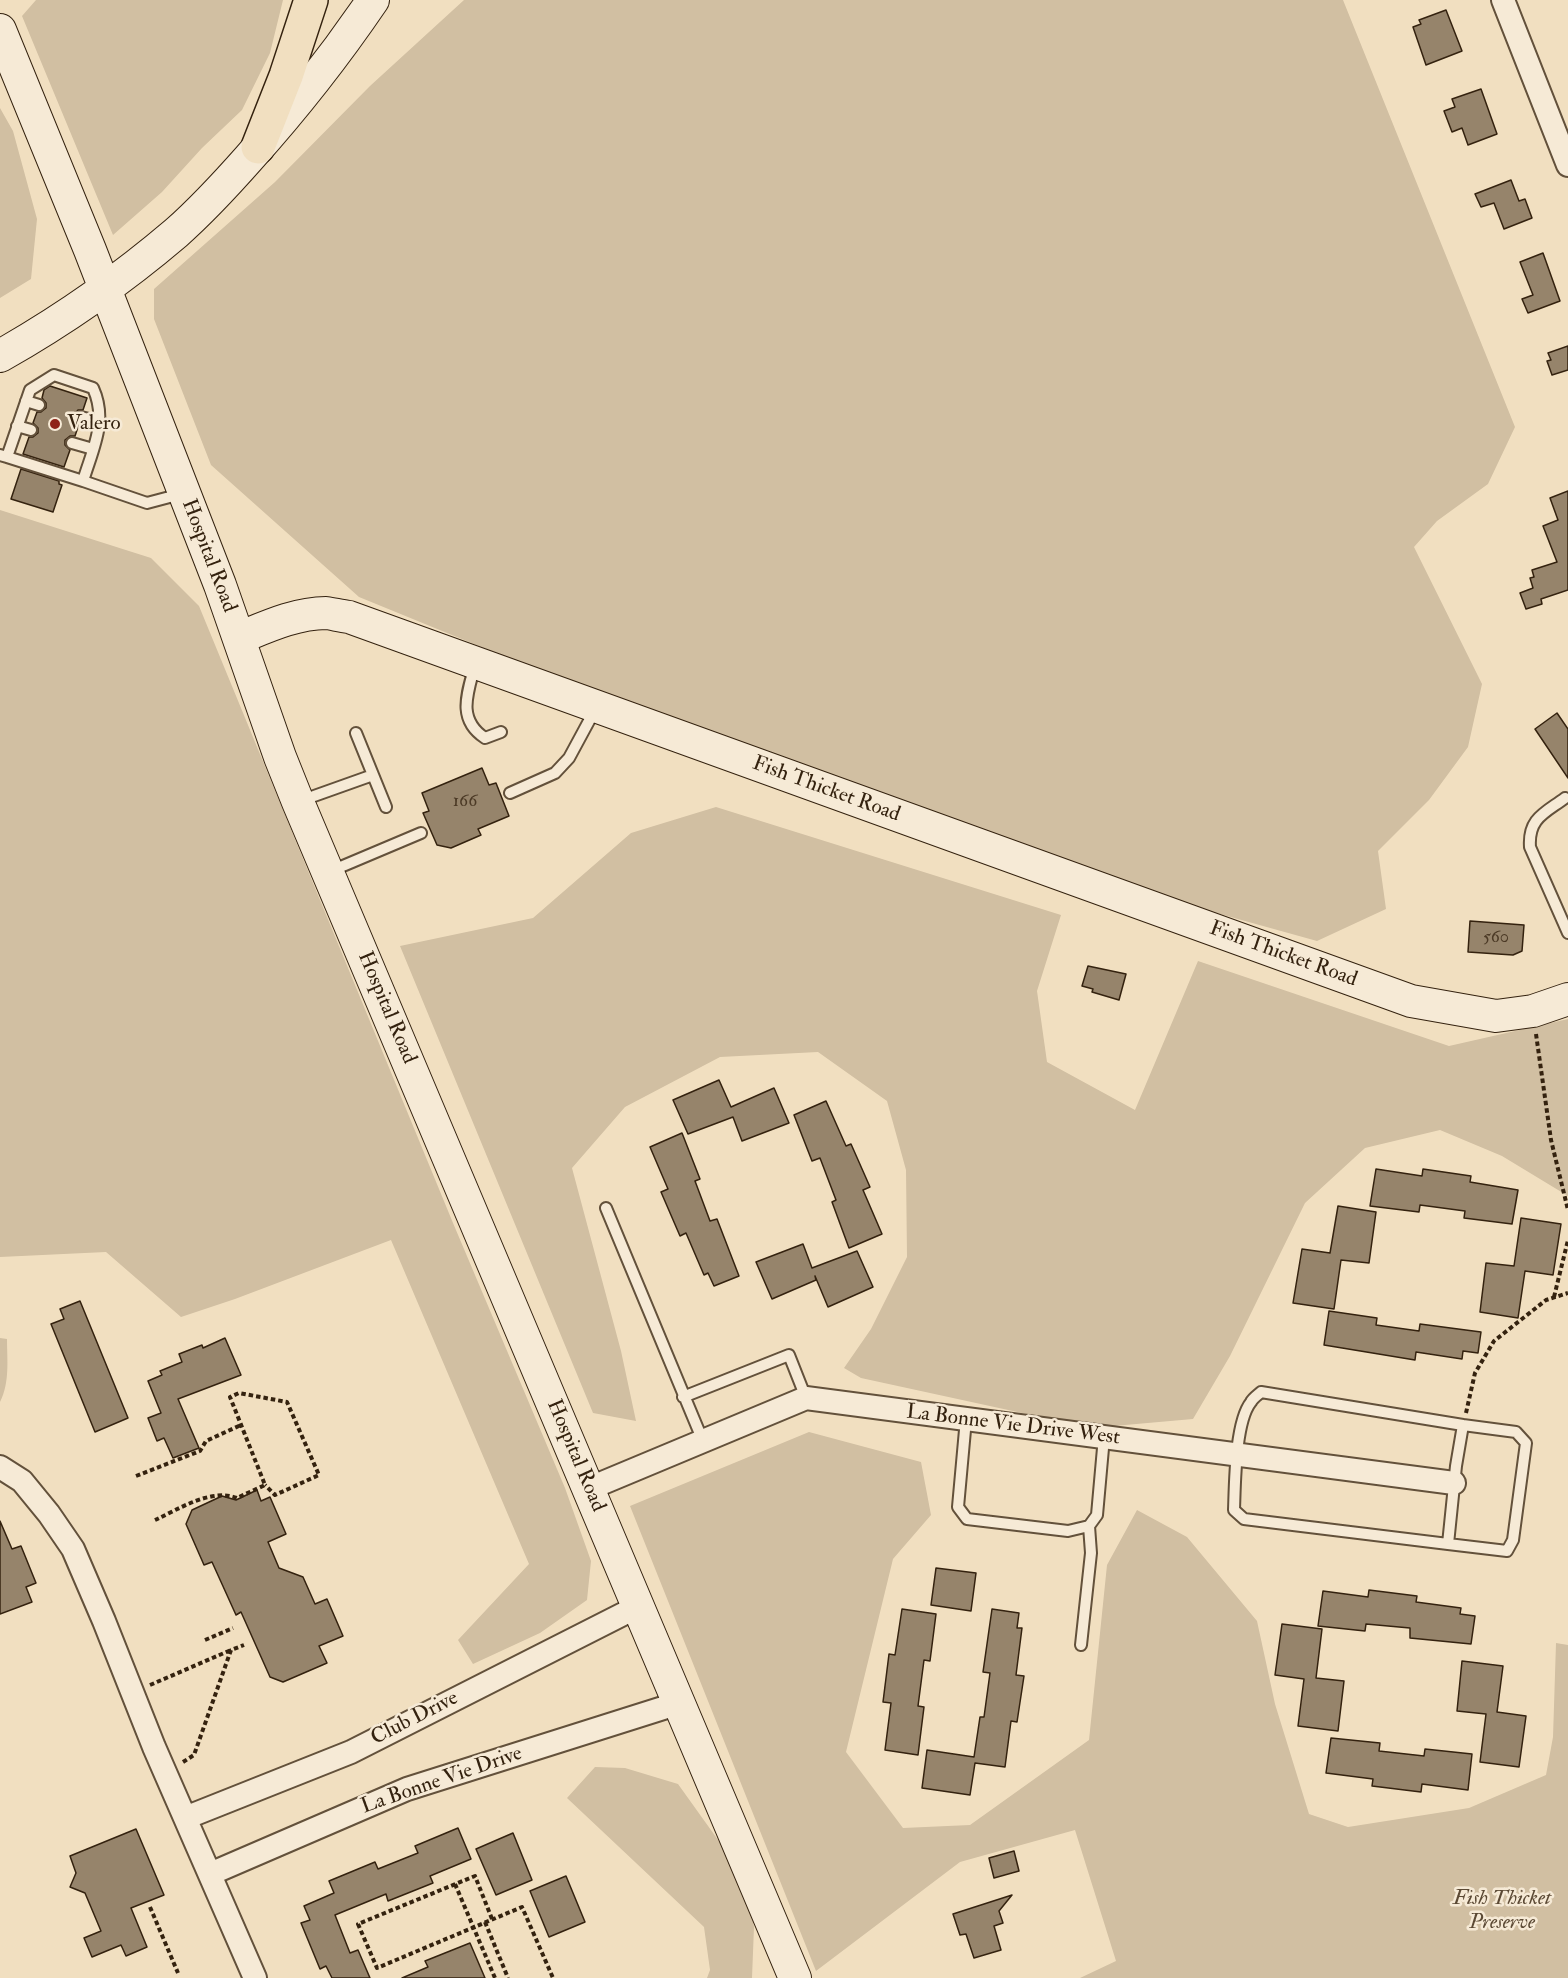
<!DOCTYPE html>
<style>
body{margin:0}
canvas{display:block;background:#f1dfc0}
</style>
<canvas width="1568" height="1978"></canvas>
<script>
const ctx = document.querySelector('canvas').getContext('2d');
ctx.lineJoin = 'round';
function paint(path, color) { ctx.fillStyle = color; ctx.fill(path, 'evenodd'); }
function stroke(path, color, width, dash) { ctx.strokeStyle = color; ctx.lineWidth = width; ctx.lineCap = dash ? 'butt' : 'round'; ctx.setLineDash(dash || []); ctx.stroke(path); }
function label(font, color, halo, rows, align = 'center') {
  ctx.font = font + ' "IM FELL Double Pica",serif'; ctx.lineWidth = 5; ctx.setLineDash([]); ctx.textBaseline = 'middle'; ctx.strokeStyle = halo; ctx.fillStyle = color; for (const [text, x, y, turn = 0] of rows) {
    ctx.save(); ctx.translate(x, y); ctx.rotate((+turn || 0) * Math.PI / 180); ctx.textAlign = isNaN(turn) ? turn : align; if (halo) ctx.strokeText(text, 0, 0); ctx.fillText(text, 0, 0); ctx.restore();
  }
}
paint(new Path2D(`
 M 36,0 L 283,0 L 270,53 L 242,110 L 202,148 L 162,192 L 113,235 L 22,16 Z
 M 464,0 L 1343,0 L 1515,427 L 1488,484 L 1437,521 L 1414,547 L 1482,684 L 1468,747 L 1429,800 L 1378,851 L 1386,909 L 1317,941 L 1184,904 L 584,689 L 359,597 L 211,465 L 154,319 L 154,289 L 275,182 L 370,86 Z
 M 0,108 L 13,131 L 37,219 L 31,279 L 0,298 Z
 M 0,510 L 151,558 L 199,606 L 453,1223 L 565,1488 L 591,1561 L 587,1600 L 540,1633 L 473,1664 L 458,1640 L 529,1564 L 391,1240 L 235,1299 L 181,1317 L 106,1252 L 0,1257 Z
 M 716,807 L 1061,915 L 1037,991 L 1047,1062 L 1135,1110 L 1198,961 L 1449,1046 L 1568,1019 L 1568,1196 L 1502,1156 L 1440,1130 L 1365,1148 L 1305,1203 L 1230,1356 L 1193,1419 L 1091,1428 L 861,1378 L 844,1368 L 871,1329 L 907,1257 L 906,1170 L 887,1101 L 818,1052 L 720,1057 L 625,1107 L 572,1168 L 621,1351 L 636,1421 L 593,1413 L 400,946 L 533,918 L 631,833 Z
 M 0,1338 L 7,1339 C 7,1360 10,1382 0,1402 Z
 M 809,1432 L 921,1462 L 931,1515 L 893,1559 L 846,1752 L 903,1828 L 970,1825 L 1089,1740 L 1107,1565 L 1137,1510 L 1187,1537 L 1257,1621 L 1275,1704 L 1309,1814 L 1348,1827 L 1469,1808 L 1546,1775 L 1553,1737 L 1556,1643 L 1568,1645 L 1568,1978 L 1080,1978 L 1116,1961 L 1075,1830 L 960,1862 L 816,1971 L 630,1506 Z
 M 595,1767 L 625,1768 L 678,1784 L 746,1879 L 754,1927 L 752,1978 L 707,1978 L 710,1970 L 704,1927 L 567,1798 Z`), '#d1bfa2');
const building = new Path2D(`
 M 1446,10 L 1462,51 L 1426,65 L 1413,27 L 1421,24 L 1419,20 Z
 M 1481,89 L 1497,134 L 1468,145 L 1462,128 L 1452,132 L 1444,111 L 1455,107 L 1452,99 Z
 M 1511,180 L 1519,201 L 1525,199 L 1532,218 L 1504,229 L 1494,203 L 1481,207 L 1475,194 Z
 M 1543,253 L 1560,301 L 1528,313 L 1522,299 L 1533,295 L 1520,262 Z
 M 1568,346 L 1568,370 L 1552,375 L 1547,361 L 1551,360 L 1548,353 Z
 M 50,386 L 87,398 L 83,410 L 78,410 L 74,415 L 74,420 L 79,424 L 75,436 L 70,436 L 65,440 L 65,445 L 70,450 L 64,467 L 23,454 L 29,437 L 33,437 L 38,433 L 38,428 L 33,423 L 37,412 L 41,412 L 46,408 L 46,403 L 42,398 L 44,390 Z
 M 21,469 L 59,481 L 59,484 L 62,485 L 53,512 L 11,499 Z
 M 1568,491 L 1568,590 L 1541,599 L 1542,604 L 1526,609 L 1520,593 L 1533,588 L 1530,578 L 1534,577 L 1532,570 L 1557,562 L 1543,526 L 1558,520 L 1550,498 Z
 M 1557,713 L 1568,729 L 1568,778 L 1535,729 Z
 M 482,768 L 489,785 L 496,783 L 509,816 L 478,829 L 481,835 L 451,848 L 437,845 L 423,813 L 429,811 L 422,793 Z
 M 1470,921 L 1524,925 L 1522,951 L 1513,955 L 1468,952 Z
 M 1088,966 L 1126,974 L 1119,1000 L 1092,992 L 1093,989 L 1082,986 Z
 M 719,1080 L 731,1107 L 774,1088 L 789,1123 L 742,1141 L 733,1117 L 688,1134 L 673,1100 Z
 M 826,1101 L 846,1146 L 851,1144 L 870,1187 L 863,1190 L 882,1234 L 849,1248 L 832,1202 L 836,1200 L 820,1158 L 812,1161 L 794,1115 Z
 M 682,1133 L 700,1179 L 695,1181 L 710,1221 L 717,1219 L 739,1276 L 714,1286 L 708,1273 L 704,1275 L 686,1233 L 680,1236 L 661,1192 L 668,1189 L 650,1147 Z
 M 1376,1169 L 1422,1176 L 1423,1169 L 1471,1176 L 1470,1182 L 1518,1190 L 1512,1224 L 1464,1218 L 1465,1211 L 1420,1205 L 1419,1212 L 1370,1206 Z
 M 1338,1206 L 1376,1212 L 1369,1263 L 1341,1260 L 1334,1309 L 1293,1303 L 1302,1249 L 1330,1253 Z
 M 1521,1218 L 1561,1224 L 1553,1275 L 1525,1271 L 1518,1318 L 1480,1312 L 1486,1263 L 1514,1266 Z
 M 803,1244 L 812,1268 L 857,1251 L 873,1287 L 828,1307 L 815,1276 L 816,1280 L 772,1299 L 756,1262 Z
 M 80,1301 L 128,1418 L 95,1432 L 51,1324 L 64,1319 L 60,1309 Z
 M 1329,1311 L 1377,1318 L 1376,1325 L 1419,1331 L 1420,1324 L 1481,1332 L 1478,1353 L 1463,1351 L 1462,1359 L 1416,1352 L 1415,1360 L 1324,1345 Z
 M 225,1338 L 241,1375 L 178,1399 L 199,1448 L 173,1458 L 164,1438 L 157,1441 L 148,1418 L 161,1413 L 148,1381 L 162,1375 L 160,1371 L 182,1362 L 179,1354 L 202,1345 L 203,1348 Z
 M 257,1490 L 261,1501 L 270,1497 L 286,1534 L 268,1542 L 279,1568 L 303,1577 L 315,1604 L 327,1599 L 343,1636 L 319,1646 L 327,1663 L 283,1682 L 270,1677 L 241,1612 L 236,1615 L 212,1562 L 204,1565 L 186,1524 L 192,1510 L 222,1496 L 236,1500 Z
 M 0,1521 L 12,1549 L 21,1546 L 36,1583 L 26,1587 L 32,1602 L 0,1614 Z
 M 936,1568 L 976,1573 L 971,1611 L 931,1605 Z
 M 1369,1590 L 1417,1596 L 1416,1602 L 1461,1608 L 1460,1614 L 1475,1616 L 1471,1644 L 1410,1638 L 1410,1628 L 1366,1624 L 1365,1631 L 1318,1626 L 1323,1591 L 1368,1597 Z
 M 902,1609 L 936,1614 L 930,1661 L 924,1660 L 918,1706 L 924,1707 L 918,1755 L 885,1750 L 891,1703 L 883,1702 L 889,1654 L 895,1655 Z
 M 992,1609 L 1019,1613 L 1017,1628 L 1022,1628 L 1016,1675 L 1024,1676 L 1017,1722 L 1011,1721 L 1005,1767 L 975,1763 L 970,1795 L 922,1788 L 927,1750 L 974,1757 L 980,1717 L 984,1717 L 990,1673 L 983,1672 Z
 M 1282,1624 L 1322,1629 L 1316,1678 L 1344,1681 L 1338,1731 L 1298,1726 L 1304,1679 L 1275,1675 Z
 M 1462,1661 L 1503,1666 L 1497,1712 L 1526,1716 L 1519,1767 L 1480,1762 L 1486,1714 L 1457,1711 Z
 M 1331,1738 L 1380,1743 L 1379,1751 L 1424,1756 L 1425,1749 L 1472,1754 L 1468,1790 L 1422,1784 L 1421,1792 L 1372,1786 L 1373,1779 L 1326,1773 Z
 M 458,1828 L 471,1859 L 430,1876 L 433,1883 L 388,1901 L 386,1894 L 335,1915 L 350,1953 L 358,1950 L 370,1978 L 332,1978 L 326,1966 L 320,1969 L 301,1923 L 310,1920 L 304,1906 L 334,1893 L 329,1881 L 375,1862 L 378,1869 L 418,1853 L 415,1846 Z
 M 136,1829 L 164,1895 L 131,1908 L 147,1947 L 126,1956 L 121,1945 L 92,1957 L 84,1938 L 101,1931 L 85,1893 L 70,1887 L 76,1873 L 70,1856 Z
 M 513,1833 L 532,1880 L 496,1895 L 476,1849 Z
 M 1014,1851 L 1019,1871 L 994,1878 L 989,1858 Z
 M 566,1876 L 585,1922 L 549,1937 L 530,1891 Z
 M 1012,1895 L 999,1911 L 1003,1923 L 994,1926 L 1001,1950 L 974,1958 L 966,1934 L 960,1935 L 953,1914 Z
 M 470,1943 L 485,1978 L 402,1978 L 428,1967 L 425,1961 Z`);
paint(building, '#96846b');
stroke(building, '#34220f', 1.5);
const lane = new Path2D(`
 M 26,401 L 39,405
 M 81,417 L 101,422
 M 17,426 L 31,430
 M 72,443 L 93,449
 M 0,455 L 7,457 L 30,390 L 54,375 L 93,388 C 108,421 93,448 83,481 L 147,503 L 181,494
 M 7,457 L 83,481
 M 475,665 C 468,692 456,719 485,738 L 501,732
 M 356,733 L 386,807
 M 510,793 L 555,773 L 569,758 L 596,708
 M 1565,798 C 1545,813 1528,818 1530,847 L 1568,933
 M 300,801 L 373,775
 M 331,871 L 421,833
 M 606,1208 L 703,1441
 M 1261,1392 L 1463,1425 L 1456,1466 L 1448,1544 L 1244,1519 L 1234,1510 C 1235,1484 1235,1422 1251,1402 C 1253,1398 1258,1395 1261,1392 Z
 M 683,1397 L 789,1355 L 806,1398
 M 966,1419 L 958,1507 L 967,1519 L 1068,1531 L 1089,1526 L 1097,1515 L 1104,1437
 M 1448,1544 L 1507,1551 L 1513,1540 L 1526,1443 L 1516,1432 L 1463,1425
 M 1081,1645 L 1091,1553 L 1089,1526`);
const street = new Path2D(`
 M 1503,0 L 1568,165
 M 0,1467 L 22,1481 L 49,1514 L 73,1549 L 104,1621 L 154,1747 L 255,1978
 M 588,1489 L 806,1398 L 1454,1483
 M 185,1818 L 351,1752 L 639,1606
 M 210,1874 L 407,1789 L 679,1703`);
const secondary = new Path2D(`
 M 0,30 L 90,250 L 220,585 L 280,757 L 298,802 L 795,1978
 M 0,356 C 62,321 122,279 176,233 C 202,210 226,184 249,158 C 294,108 335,56 373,0
 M 239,638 C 266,627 296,613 326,613 C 333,614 341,616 349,617 L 1411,1001 L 1496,1016 L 1533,1011 L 1568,999`);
const highway = new Path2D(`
 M 258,147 L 286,76 L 311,0`);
stroke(lane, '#63513b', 14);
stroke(street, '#63513b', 26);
stroke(secondary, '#34220f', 34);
stroke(highway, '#34220f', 36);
stroke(new Path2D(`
 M 1536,1034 L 1551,1140 L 1568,1210
 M 1554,1297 L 1568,1240
 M 1466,1413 L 1475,1373 L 1494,1341 L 1546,1300 L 1568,1293
 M 136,1476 L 200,1451 L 206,1441 L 241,1425
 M 155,1520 C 179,1509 211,1488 237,1498 L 265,1485 L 230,1397 L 239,1393 L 287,1402 L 319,1475 L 275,1495 L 265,1485
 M 205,1640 L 233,1628
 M 150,1685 L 231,1650
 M 183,1762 L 194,1755 L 231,1650 L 244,1645
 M 455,1884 L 495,1978
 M 150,1907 L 178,1973
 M 492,1919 L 475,1876 L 358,1924 L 377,1968 L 522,1907 L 553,1978
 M 485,1922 L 508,1978`), '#34220f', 4, [4.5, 3]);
stroke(lane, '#f6ead6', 10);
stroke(street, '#f6ead6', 22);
stroke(secondary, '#f6ead6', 32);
stroke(highway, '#f1dfc0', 33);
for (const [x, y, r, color] of [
 [55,424,6,"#8f2418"]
]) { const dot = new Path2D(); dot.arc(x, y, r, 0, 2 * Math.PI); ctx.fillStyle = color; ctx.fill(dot); stroke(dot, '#f6ead6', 2); }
label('18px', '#4c3a26', null, [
 ["166",465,802],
 ["560",1496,938]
]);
label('21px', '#34220f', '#f6ead6', [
 ["Valero",67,424]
], 'left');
label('21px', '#34220f', '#f6ead6', [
 ["Hospital Road",208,556,69],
 ["Fish Thicket Road",826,790,20],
 ["Fish Thicket Road",1283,955,20],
 ["Hospital Road",386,1008,67],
 ["La Bonne Vie Drive West",1013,1426,7],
 ["Hospital Road",575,1456,67],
 ["Club Drive",415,1719,-27],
 ["La Bonne Vie Drive",442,1781,-19]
]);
label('italic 21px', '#5b4934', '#f6ead6', [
 ["Fish Thicket",1502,1899],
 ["Preserve",1502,1923]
]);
</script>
